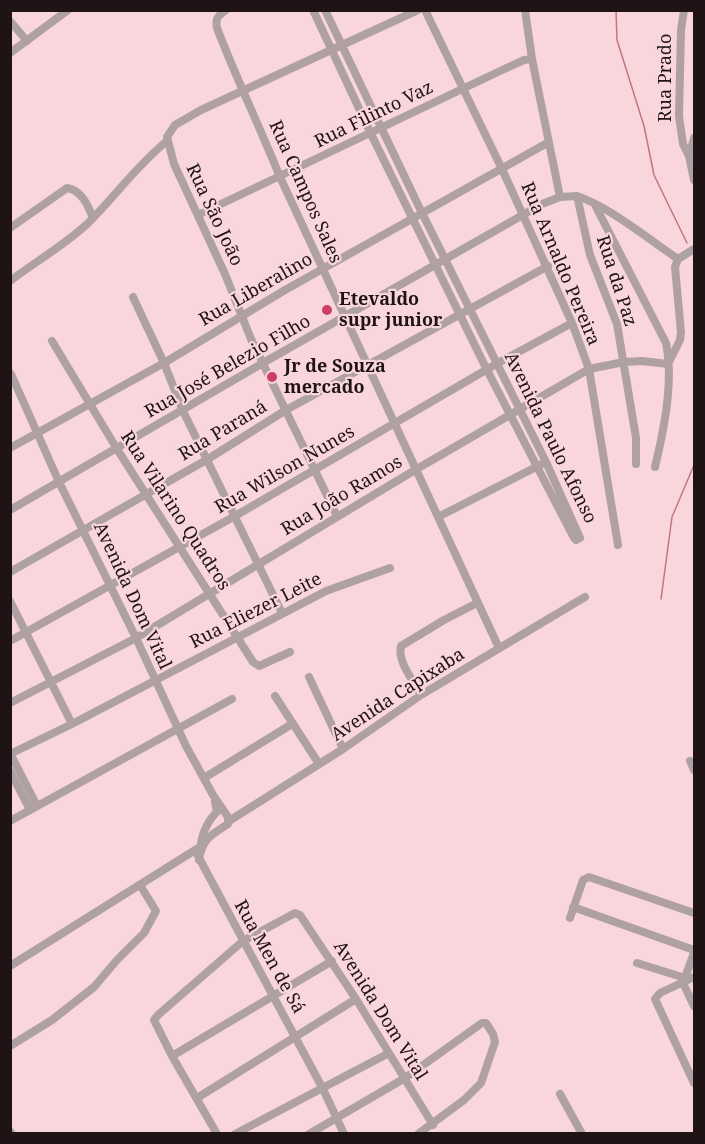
<!DOCTYPE html>
<meta charset="utf-8">
<style>
body{margin:0}
#map{position:relative;width:705px;height:1144px;overflow:hidden;background:#f9d6db;font-family:"Noto Serif",serif}
canvas{display:block}
.frame{position:absolute;inset:0;border:12px solid #1f1315;pointer-events:none}
</style>
<div id="map">
<canvas width="705" height="1144"></canvas>
<div class="frame"></div>
</div>
<script>
const ctx = document.querySelector('canvas').getContext('2d');
ctx.lineJoin = 'round';
function stroke(path, color, width, dash) { ctx.strokeStyle = color; ctx.lineWidth = width; ctx.lineCap = dash ? 'butt' : 'round'; ctx.setLineDash(dash || []); ctx.stroke(path); }
function label(font, color, halo, rows, align = 'center') {
  ctx.font = font + ' "Noto Serif",serif'; ctx.lineWidth = 4.5; ctx.setLineDash([]); ctx.textBaseline = 'middle'; ctx.strokeStyle = halo; ctx.fillStyle = color; for (const [text, x, y, turn = 0] of rows) {
    ctx.save(); ctx.translate(x, y); ctx.rotate((+turn || 0) * Math.PI / 180); ctx.textAlign = isNaN(turn) ? turn : align; if (halo) ctx.strokeText(text, 0, 0); ctx.fillText(text, 0, 0); ctx.restore();
  }
}
stroke(new Path2D(`
 M 616,10 L 617,40 L 644,126 L 654,175 L 687,243
 M 661,599 L 672,517 L 694,465`), '#c27584', 1.5);
stroke(new Path2D(`
 M 226,10 C 218,16 215,18 217,28 C 236,78 260,127 280,177 L 499,648
 M 313,10 L 370,132 L 487,370 L 574,538 L 576,540 L 580,538
 M 325,10 L 422,213 L 546,462 L 580,538
 M 425,10 L 502,169 L 572,323 L 589,369 L 618,545
 M 684,10 L 681,30 L 679,116 L 683,144 L 689,156 L 694,180
 M 10,21 L 27,41
 M 10,53 L 68,10
 M 689,156 L 694,138
 M 577,196 C 608,206 650,240 678,259
 M 560,197 L 577,196 L 590,255 L 617,324 L 636,438 L 636,464
 M 595,205 L 666,343 C 674,381 664,429 655,467
 M 198,215 L 500,71 L 524,60 L 532,59
 M 10,228 L 67,188 C 81,190 88,205 93,218
 M 10,281 C 35,262 63,246 86,225 C 114,198 136,166 167,141
 M 133,297 L 164,363 L 183,411 L 282,613
 M 52,341 L 117,449 L 253,662 L 259,666 L 290,652
 M 11,374 L 59,482 L 136,638 L 186,746 L 213,795 L 228,817 L 228,824 C 211,835 202,839 199,860
 M 10,448 L 164,363 L 285,290 L 549,142
 M 10,510 L 263,363 L 542,204 L 560,197 L 532,59 L 525,10
 M 337,516 L 251,339 L 225,274 L 174,164 L 167,137 L 175,125 L 201,110 L 418,10
 M 438,517 L 542,464
 M 10,572 L 208,459 L 286,410 L 548,266
 M 10,601 L 72,724
 M 10,641 L 235,516 L 498,363 L 572,323
 M 309,677 L 343,749
 M 421,695 C 414,681 397,662 401,646 L 444,620 L 477,603
 M 275,696 L 319,764
 M 10,703 L 136,638 L 415,470 L 589,369 L 624,362 L 642,361 L 668,364 L 680,340 L 681,332 L 675,267 L 678,259 L 694,249
 M 10,753 L 37,806
 M 10,754 L 72,724 L 326,591 L 390,568
 M 690,761 L 694,770
 M 10,771 L 30,810
 M 204,778 L 292,724
 M 10,821 L 232,699
 M 229,821 L 343,749 L 421,695 L 585,597
 M 201,844 C 202,833 209,819 217,812 L 215,802
 M 198,856 L 323,1089 L 344,1134
 M 573,907 L 694,950
 M 570,918 L 583,880 L 589,877 L 694,913
 M 694,953 L 683,983 L 694,1006
 M 637,963 L 685,978
 M 10,966 L 200,847
 M 694,977 L 660,993 L 655,999 L 694,1083
 M 10,1046 L 52,1020 L 94,987 L 117,960 L 144,933 L 156,911 L 140,885
 M 172,1056 L 332,961
 M 560,1094 L 582,1134
 M 197,1098 L 356,999
 M 10,1131 L 12,1134
 M 217,1134 L 172,1056 L 154,1020 L 158,1015 L 243,941 L 295,913 L 300,915 L 356,999 L 433,1125
 M 235,1134 L 389,1053
 M 309,1134 L 405,1078 L 482,1023 L 486,1023 L 493,1034 L 495,1042 L 481,1083 L 464,1100 L 418,1134`), '#afa1a3', 8);
for (const [x, y, r, color] of [
 [327,310,6,"#cc3e66"],
 [272,377,6,"#cc3e66"]
]) { const dot = new Path2D(); dot.arc(x, y, r, 0, 2 * Math.PI); ctx.fillStyle = color; ctx.fill(dot); stroke(dot, '#f9d6db', 2); }
label('18px', '#1f1315', '#f9d6db', [
 ["Rua Prado",666,78,-90],
 ["Rua Filinto Vaz",374,115,-26],
 ["Rua Campos Sales",305,192,66],
 ["Rua São João",214,215,65],
 ["Rua Arnaldo Pereira",560,264,67],
 ["Rua da Paz",616,281,72],
 ["Rua Liberalino",256,290,-30],
 ["Rua José Belezio Filho",228,367,-30],
 ["Rua Paraná",223,431,-31],
 ["Avenida Paulo Afonso",550,438,64],
 ["Rua Wilson Nunes",285,470,-30],
 ["Rua João Ramos",342,496,-31],
 ["Rua Vilarino Quadros",175,511,57],
 ["Avenida Dom Vital",132,596,65],
 ["Rua Eliezer Leite",256,611,-27],
 ["Avenida Capixaba",398,695,-33],
 ["Rua Men de Sá",269,957,61],
 ["Avenida Dom Vital",380,1011,58]
]);
label('bold 18px', '#1f1315', '#f9d6db', [
 ["Etevaldo",339,300],
 ["supr junior",339,321],
 ["Jr de Souza",284,367],
 ["mercado",284,388]
], 'left');
</script>
